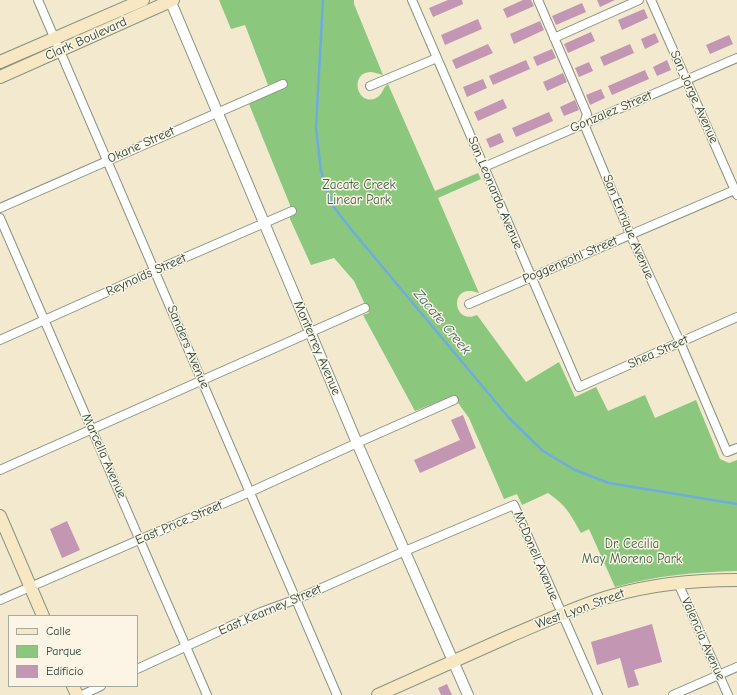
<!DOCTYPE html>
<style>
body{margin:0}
#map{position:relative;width:737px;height:695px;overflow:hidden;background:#f2e9ce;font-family:"Comic Neue",sans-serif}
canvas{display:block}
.legend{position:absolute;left:8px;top:615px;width:130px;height:72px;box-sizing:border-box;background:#fcf5e5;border:1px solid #a4ab9e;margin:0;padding:5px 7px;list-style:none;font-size:12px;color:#1f3d34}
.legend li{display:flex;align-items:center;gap:8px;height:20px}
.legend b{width:20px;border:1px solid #a4ab9e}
</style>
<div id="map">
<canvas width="737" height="695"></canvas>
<ul class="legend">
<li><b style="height:5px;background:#f8e7c3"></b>Calle</li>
<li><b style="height:11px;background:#8bc87e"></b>Parque</li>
<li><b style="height:11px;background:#c396b4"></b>Edificio</li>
</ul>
</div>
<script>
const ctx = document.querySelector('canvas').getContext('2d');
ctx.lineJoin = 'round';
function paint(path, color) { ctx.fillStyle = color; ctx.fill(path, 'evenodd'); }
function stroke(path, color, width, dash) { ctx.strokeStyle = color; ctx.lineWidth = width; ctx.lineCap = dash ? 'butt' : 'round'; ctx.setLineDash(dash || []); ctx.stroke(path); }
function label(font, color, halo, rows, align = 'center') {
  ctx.font = font + ' "Comic Neue",sans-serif'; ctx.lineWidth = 3; ctx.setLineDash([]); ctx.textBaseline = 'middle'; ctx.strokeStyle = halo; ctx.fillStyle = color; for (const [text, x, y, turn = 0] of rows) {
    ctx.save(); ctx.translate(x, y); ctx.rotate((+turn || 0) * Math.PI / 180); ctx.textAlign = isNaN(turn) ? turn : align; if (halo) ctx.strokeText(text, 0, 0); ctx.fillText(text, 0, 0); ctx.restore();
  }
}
paint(new Path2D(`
 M 219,0 L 354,0 L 354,4 L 383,75 C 379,74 374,72 370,72 C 349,73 357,107 376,98 C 383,95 382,88 388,84 L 435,191 L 478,173 L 481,179 L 438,198 L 479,293 C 448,281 452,326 477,315 L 526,382 L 559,362 L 575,397 L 596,387 L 608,411 L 645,395 L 655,418 L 696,400 L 720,459 L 729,463 L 737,460 L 737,571 C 695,572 655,576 615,587 L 589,529 L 581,533 C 570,514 567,506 548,493 L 522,505 L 517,494 L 504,499 L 469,418 L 453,396 L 415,411 L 363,315 L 369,313 L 354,281 L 334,258 L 311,265 L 290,219 L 290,205 L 249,104 L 285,87 L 282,80 L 268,85 L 245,25 L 231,29 Z`), '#8bc87e');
stroke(new Path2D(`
 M 323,0 L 316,128 L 321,171 L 333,206 L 350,228 L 509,418 L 543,451 L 575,470 L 609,483 L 737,504`), '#6eace0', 2.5);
paint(new Path2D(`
 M 448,0 L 462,0 L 463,4 L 433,17 L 429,8 Z
 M 523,0 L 531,0 L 534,6 L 507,18 L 503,9 Z
 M 597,0 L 615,0 L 600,7 Z
 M 582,3 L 586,12 L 556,25 L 552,16 Z
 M 644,9 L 648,18 L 622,30 L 618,20 Z
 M 478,19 L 482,29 L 445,45 L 441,35 Z
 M 540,21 L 544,30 L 514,44 L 510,34 Z
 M 591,32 L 595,41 L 568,53 L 564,44 Z
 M 655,33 L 659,42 L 645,49 L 641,39 Z
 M 729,35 L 733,44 L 710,54 L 706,45 Z
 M 488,44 L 493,53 L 456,69 L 452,60 Z
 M 630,44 L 634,53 L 604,66 L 600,57 Z
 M 552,49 L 556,58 L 537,66 L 533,57 Z
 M 526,60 L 530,69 L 493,85 L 489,76 Z
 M 667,60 L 671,70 L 657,76 L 653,67 Z
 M 589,62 L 593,71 L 579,77 L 575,68 Z
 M 645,70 L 649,79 L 612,95 L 608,86 Z
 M 563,73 L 567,82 L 547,91 L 543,82 Z
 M 483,79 L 487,88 L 467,97 L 463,87 Z
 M 601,89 L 605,98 L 590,105 L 586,95 Z
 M 503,99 L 507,108 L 478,121 L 474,112 Z
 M 575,100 L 579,110 L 564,116 L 560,107 Z
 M 549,112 L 553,121 L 516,137 L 512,128 Z
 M 500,133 L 504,142 L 490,148 L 486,139 Z
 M 463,415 L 476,448 L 420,473 L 414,460 L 460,440 L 451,420 Z
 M 67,521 L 80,550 L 62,558 L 50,529 Z
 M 652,624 L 662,662 L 634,670 L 639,685 L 628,688 L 620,658 L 597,665 L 591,642 Z
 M 447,684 L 452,695 L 441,695 L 438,688 Z`), '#c396b4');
const minor = new Path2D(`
 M 38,0 L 337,695
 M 412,0 L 579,387 L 737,317
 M 538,0 L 587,114 L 584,124 L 630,234 L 680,342 L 727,452 L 737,448
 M 651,0 L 737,195
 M 554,38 L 639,0
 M 370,86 L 437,58
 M 484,167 L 737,58
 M 0,208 L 283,84
 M 0,218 L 207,695
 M 469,304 L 737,189
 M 0,340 L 154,271 L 292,211
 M 0,470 L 365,308
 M 678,583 L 728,695
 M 0,600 L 250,492 L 357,443 L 454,400
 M 137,669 L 261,612 L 297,599 L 405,551 L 514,505 L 598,695
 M 82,695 L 101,686
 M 673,695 L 737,667`);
const tertiary = new Path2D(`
 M 170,0 L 357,443 L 468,695`);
const secondary = new Path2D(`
 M 0,62 L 143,0
 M 0,77 L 173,0
 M 0,516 L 43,616
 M 73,686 L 77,695
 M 378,695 C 422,675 466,656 510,636 C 544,622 577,606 611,596 C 652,584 695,580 737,580`);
stroke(minor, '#889381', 10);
stroke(tertiary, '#889381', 12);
stroke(secondary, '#889381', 14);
stroke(minor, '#fff', 8);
stroke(tertiary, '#fff', 10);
stroke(secondary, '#f8e7c3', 12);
label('13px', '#1f3d34', '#fcf5e5', [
 ["Clark Boulevard",86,39,-24],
 ["San Jorge Avenue",694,97,66],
 ["Gonzalez Street",611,112,-23],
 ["Okane Street",141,145,-24],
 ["San Leonardo Avenue",495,193,67],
 ["San Enrique Avenue",628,227,67],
 ["Poggenpohl Street",570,260,-23],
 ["Reynolds Street",146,275,-24],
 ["Sanders Avenue",188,347,67],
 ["Monterrey Avenue",317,348,67],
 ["Shea Street",658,352,-24],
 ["Marcella Avenue",104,456,66],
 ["East Price Street",179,523,-23],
 ["McDonell Avenue",536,556,67],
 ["West Lyon Street",580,609,-20],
 ["East Kearney Street",270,610,-23],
 ["Valencia Avenue",703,639,66]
]);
label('13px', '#3a6046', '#fcf5e5', [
 ["Zacate Creek",359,185],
 ["Linear Park",359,200],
 ["Dr. Cecilia",632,544],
 ["May Moreno Park",632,559]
]);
label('italic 14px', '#375e68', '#fcf5e5', [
 ["Zacate Creek",442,322,50]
]);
</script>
